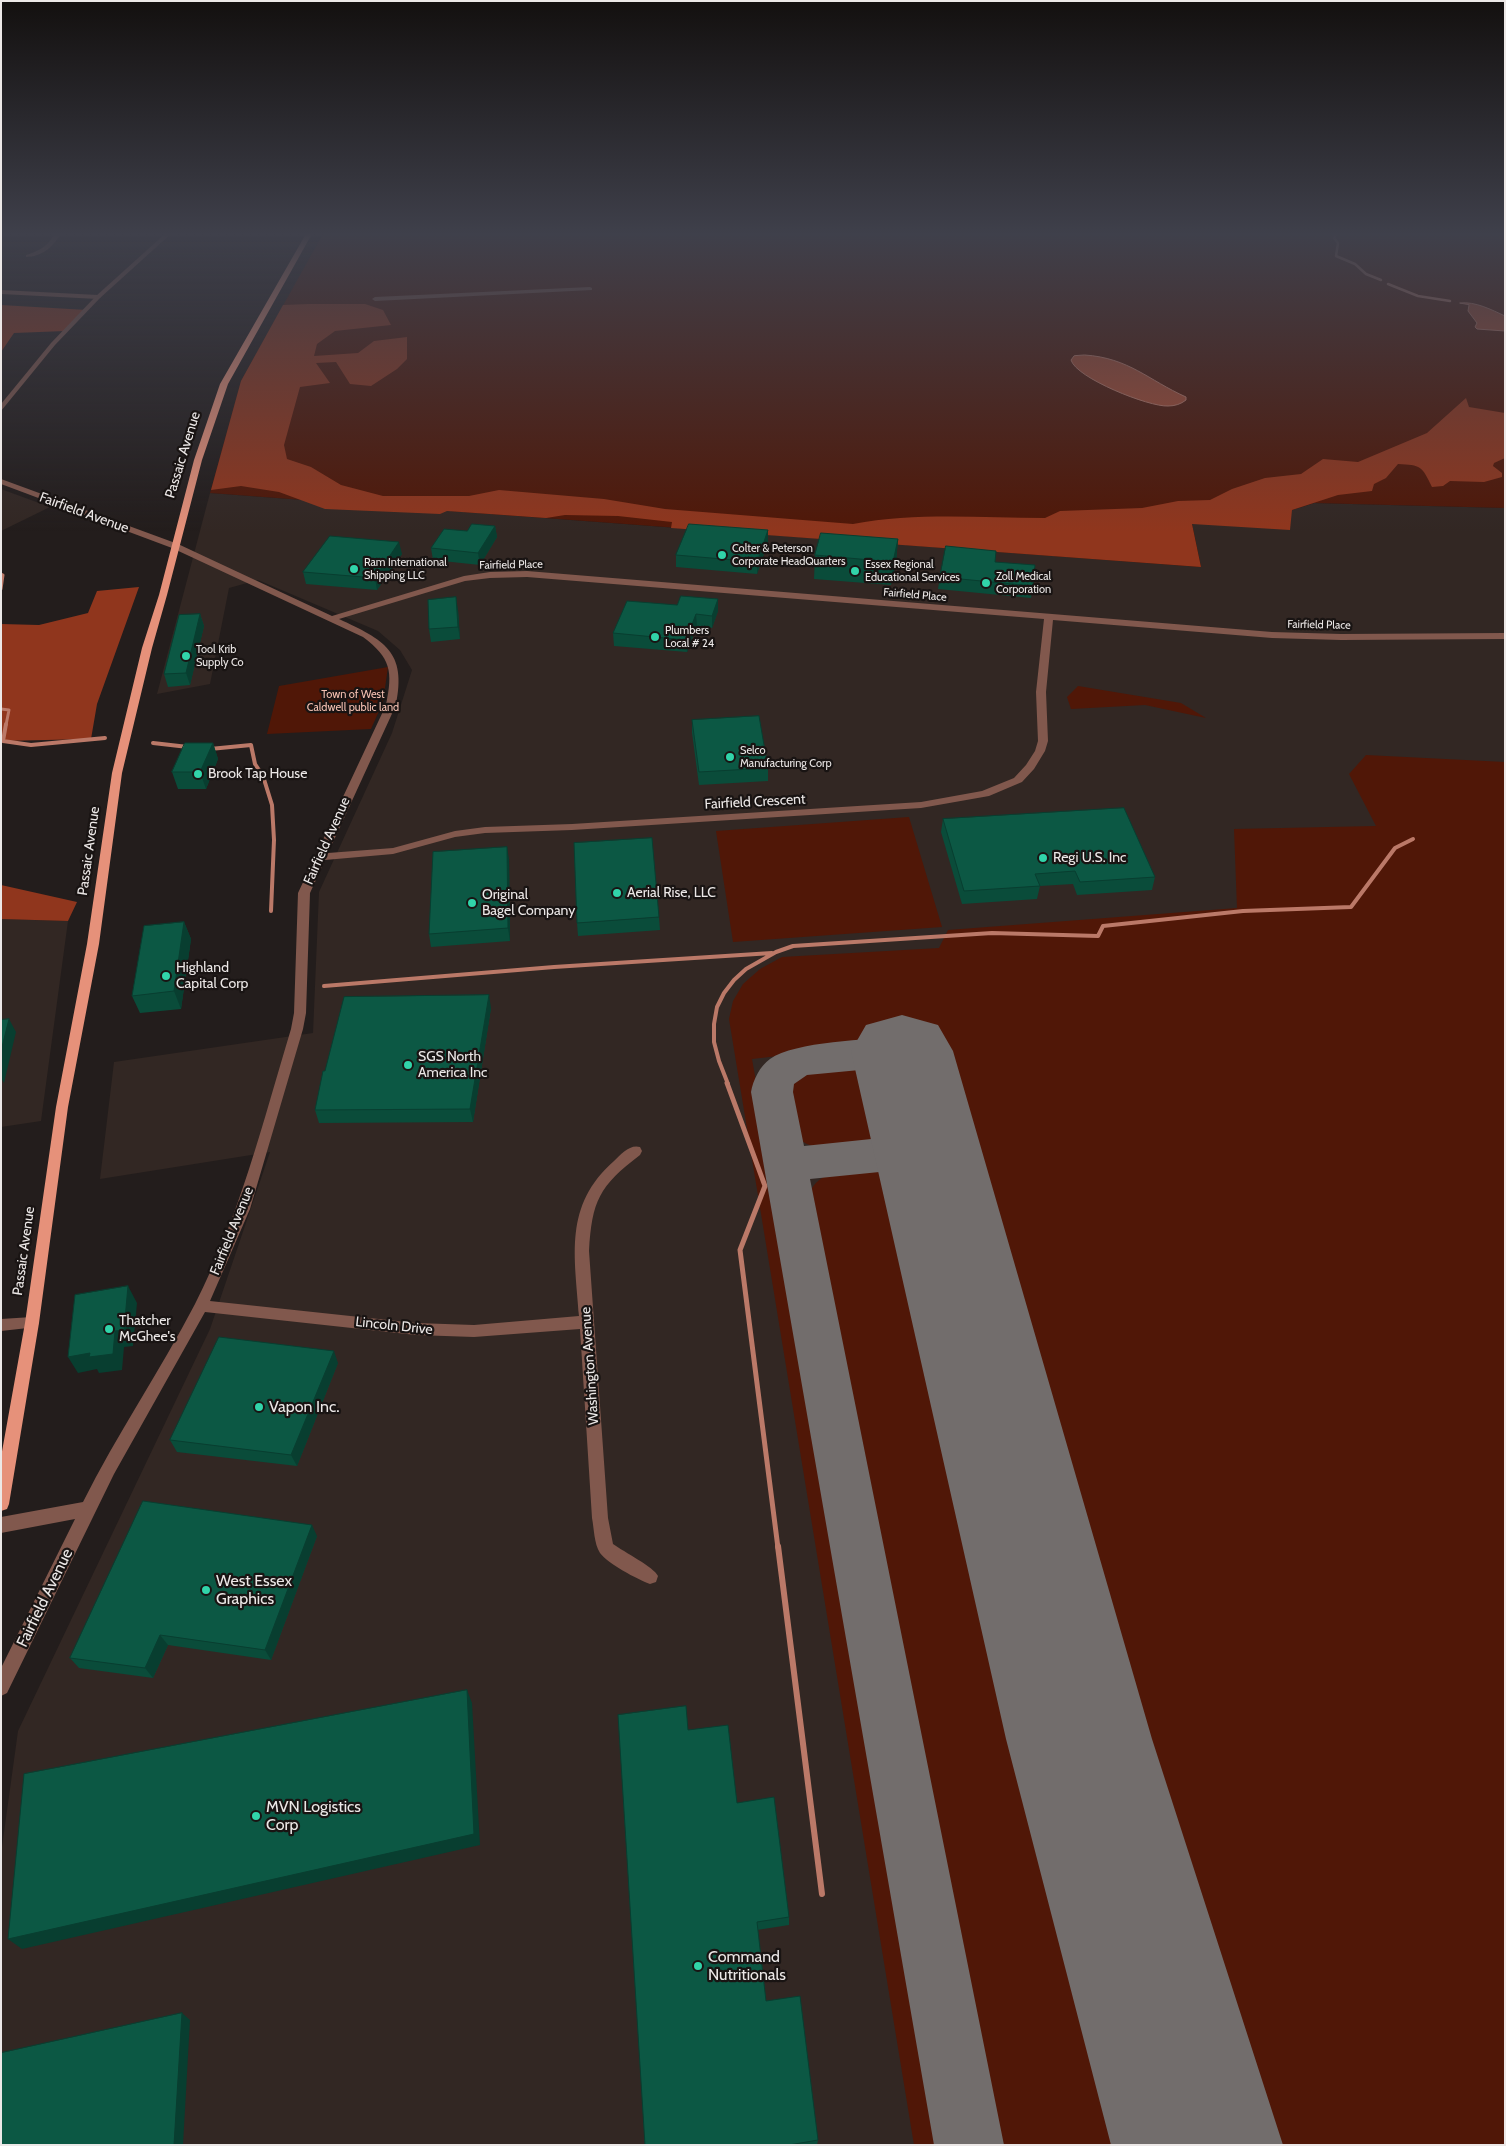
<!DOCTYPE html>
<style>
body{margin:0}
#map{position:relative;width:1506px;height:2146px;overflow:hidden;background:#231d1c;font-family:Cabin,sans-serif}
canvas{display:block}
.frame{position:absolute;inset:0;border:2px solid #ece8e7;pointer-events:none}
</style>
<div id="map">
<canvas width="1506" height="2146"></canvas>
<div class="frame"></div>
</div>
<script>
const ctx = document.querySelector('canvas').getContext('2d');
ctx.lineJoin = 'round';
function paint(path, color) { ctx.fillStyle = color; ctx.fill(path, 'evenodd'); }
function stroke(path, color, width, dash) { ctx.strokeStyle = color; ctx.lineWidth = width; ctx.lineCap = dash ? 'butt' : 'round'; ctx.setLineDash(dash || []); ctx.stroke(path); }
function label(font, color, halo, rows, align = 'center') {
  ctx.font = font + ' Cabin,sans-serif'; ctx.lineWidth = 4.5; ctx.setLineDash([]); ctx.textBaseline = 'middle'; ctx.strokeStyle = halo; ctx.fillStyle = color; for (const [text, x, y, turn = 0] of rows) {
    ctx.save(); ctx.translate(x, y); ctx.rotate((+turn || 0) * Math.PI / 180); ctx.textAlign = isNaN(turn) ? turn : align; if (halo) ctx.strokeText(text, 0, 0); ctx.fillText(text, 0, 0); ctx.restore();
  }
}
paint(new Path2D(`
 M 1,489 L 50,507 L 1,531 Z
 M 210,493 L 1201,567 L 1189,510 L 1292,510 L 1314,503 L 1505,508 L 1505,762 L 1376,826 L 1505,2145 L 1,2145 L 1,1854 L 18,1731 L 210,1329 L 270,1152 L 100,1179 L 114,1062 L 313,1033 L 319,892 L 392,733 L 412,670 L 400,650 L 378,631 L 258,580 L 229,588 L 210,684 L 157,694 Z
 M 1,919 L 68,921 L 41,1121 L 1,1127 Z`), '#322723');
paint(new Path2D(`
 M 324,232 L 1505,232 L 1505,508 L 1314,503 L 1292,510 L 1189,510 L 1201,567 L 210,493 L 241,381 Z
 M 388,667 L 383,702 L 371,729 L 267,734 L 279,686 Z
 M 1078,686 L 1181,703 L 1206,718 L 1145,705 L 1071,709 L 1067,697 Z
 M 1366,755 L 1505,762 L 1505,2145 L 1253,2145 L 927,1039 L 752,1059 L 946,2145 L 914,2145 L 729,1019 L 733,1001 L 743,984 L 760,969 L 782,957 L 939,948 L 948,930 L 1237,908 L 1234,829 L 1376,826 L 1349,774 Z
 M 909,817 L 942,927 L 733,942 L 716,831 Z
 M 826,1067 C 836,1067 851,1064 860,1068 C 867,1070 874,1075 879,1081 C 885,1088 891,1120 887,1128 C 882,1137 871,1142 862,1145 C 844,1151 815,1152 799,1139 C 792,1132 791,1120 789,1111 C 783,1077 797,1074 826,1067 Z
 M 850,1168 C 881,1169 897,1170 912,1199 L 1155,2145 L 993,2145 L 811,1218 C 810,1211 807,1200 810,1193 C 815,1177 835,1171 850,1168 Z`), '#501707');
paint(new Path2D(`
 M 309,304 L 365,304 L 383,310 L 391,325 L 335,331 L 317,344 L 314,356 L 358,353 L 374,341 L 407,337 L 407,359 L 397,369 L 371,386 L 350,384 L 336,362 L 316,363 L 330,383 L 300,387 L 284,445 L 287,459 L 311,467 L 341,485 L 383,496 L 469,496 L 499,490 L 604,499 L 665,509 L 853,524 C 915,512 982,518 1045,518 L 1060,511 L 1142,508 L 1178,501 L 1210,500 L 1232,489 L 1265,478 L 1301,474 L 1323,459 L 1358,462 L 1427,433 L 1466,398 L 1469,407 L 1505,413 L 1505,458 L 1494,463 L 1493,466 L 1502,473 L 1502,477 L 1484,482 L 1450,481 L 1443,486 L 1432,487 C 1422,466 1421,465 1398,464 L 1386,478 L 1374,484 L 1372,491 L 1338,495 L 1292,510 L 1290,530 L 1192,524 L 1201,567 L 671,528 L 672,522 L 618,516 L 565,515 L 546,518 L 447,511 L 440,514 L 325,509 L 279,492 L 241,486 L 211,490 L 241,381 L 283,305 Z
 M 1,305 L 87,310 L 65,331 L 14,333 L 1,352 Z
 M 139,587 L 97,704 L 91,739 L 1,741 L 1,624 L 39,625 L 88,613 L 97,591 Z
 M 1,885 L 77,902 L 68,921 L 1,919 Z`), '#90361d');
const water = new Path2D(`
 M 1460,303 C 1475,301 1492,310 1505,316 L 1505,331 L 1477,329 L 1475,327 L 1477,323 L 1468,311 L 1469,305 Z
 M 1085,355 C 1129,358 1148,380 1186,397 L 1186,400 C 1181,404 1175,406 1168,406 C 1149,407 1076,378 1071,360 L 1074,356 Z`);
paint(water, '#a64a31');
stroke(water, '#bb7968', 1);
stroke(new Path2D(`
 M 1337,232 L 1334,238 L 1338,243 L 1336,256 L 1355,264 L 1366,274 L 1381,280
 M 1388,284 L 1418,296 L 1450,301`), '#bb7968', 2.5);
stroke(new Path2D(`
 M 1,574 L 3,575 L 1,589
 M 1,709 L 9,710 L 6,725`), '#bb7968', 3);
stroke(new Path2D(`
 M 6,724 L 3,741 L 31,745 L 105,738
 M 153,743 L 188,747
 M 210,749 L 251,745 L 255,764 L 263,776 L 272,805 L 274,840 L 271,911
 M 324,986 L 554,967 L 772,953
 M 728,1084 L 719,1061 L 714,1042 L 714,1024 L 717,1007 L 724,993 L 734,980 L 746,969 L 776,952 L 793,946 L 992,933 L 1098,936 L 1103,926 L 1243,911 L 1351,907 L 1395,848 L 1413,839`), '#bb7968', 4);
stroke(new Path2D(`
 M 727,1083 L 765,1186 L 740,1250 L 778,1548`), '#bb7968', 5);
stroke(new Path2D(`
 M 778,1546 L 822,1894`), '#bb7968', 6);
paint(new Path2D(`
 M 902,1036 L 916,1041 L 922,1051 L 916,1061 L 902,1066 L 807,1075 L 794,1084 L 793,1092 L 804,1146 L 929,1133 L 944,1138 L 951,1150 L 944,1162 L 929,1167 L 810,1179 L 1004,2145 L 934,2145 L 751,1092 C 753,1080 760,1066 770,1059 C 795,1041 869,1040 902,1036 Z`), '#726d6c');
paint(new Path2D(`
 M 902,1015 L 938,1025 L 953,1051 L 1152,1739 L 1283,2145 L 1111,2145 L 1006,1739 L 851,1051 L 866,1025 Z`), '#726d6c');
paint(new Path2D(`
 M 55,232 L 61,232 C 55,246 42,257 26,257 L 26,255 C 39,251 50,245 55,232 Z
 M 590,287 L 592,288 L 592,290 L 375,301 L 372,299 L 375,297 Z
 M 1,290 L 98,295 L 101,297 L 98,299 L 1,294 Z
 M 172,544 L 178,544 L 332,616 L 464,576 L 490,572 L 527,571 L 1272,632 L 1341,634 L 1505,633 L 1505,639 L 1341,640 L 1272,638 L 1053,620 L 1046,692 L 1048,741 L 1045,751 L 1034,769 L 1022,782 L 989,796 L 921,808 L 572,830 L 485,833 L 455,837 L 393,854 L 325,860 L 310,893 L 306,1013 L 303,1029 L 250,1209 L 210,1301 L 416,1323 L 474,1325 L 579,1316 C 575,1256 563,1206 614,1161 C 621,1154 630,1144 640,1147 L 642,1151 L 640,1155 C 599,1186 592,1201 589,1251 L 608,1518 L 613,1544 C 624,1552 654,1567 658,1576 L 656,1582 L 650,1584 C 637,1579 608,1564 600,1553 C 594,1544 594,1528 592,1518 L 580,1329 L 474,1337 L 416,1335 L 205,1312 L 114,1474 L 7,1693 L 1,1696 L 1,1668 L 75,1519 L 1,1533 L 1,1517 L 83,1502 C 117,1434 160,1371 195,1304 C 239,1218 263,1122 291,1029 L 294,1013 L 298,893 L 386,705 C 393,671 391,658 363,637 L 172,548 ZM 527,577 L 1044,619 L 1036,692 L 1038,741 L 1035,751 L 1026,765 L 1014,778 L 982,791 L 921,802 L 572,824 L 485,827 L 455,831 L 393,848 L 328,853 L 396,705 C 407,651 384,640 339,619 L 465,581 L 490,578 Z
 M 32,1317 L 37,1319 L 39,1323 L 37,1327 L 1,1331 L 1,1319 Z`), '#81584d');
paint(new Path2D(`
 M 167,232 L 173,232 L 100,298 L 55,345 L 1,411 L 1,404 L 51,343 L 96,296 Z
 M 1,479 L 178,544 L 179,546 L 172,548 L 1,484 Z`), '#81584d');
paint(new Path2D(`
 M 307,232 L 313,232 L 228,384 L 202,460 L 167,595 L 152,648 L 122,773 L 99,944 L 68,1107 L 39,1323 L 9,1504 L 7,1509 L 1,1511 L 1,1457 L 25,1323 L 56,1107 L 87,944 L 112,773 L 142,648 L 159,595 L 194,460 L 220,384 Z`), '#e6917a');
paint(new Path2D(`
 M 495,526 L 497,537 L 480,565 L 433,560 L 431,548 L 467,531 Z
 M 768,530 L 768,542 L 757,574 L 676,567 L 676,555 Z
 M 898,539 L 896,563 L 891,585 L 814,579 L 815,555 Z
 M 402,554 L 377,590 L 306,584 L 303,572 Z
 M 995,562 L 1033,586 L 1031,598 L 938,589 L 940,577 Z
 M 718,599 L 718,611 L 712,628 L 697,626 L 687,652 L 614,646 L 613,633 L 677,605 Z
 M 458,610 L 460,639 L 431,642 L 429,629 Z
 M 200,614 L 204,626 L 190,685 L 168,687 L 164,674 Z
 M 692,720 L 768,768 L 768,781 L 699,785 L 692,733 Z
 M 213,743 L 218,759 L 206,789 L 178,789 L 172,772 Z
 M 943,819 L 1155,877 L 1152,890 L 1077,895 L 1073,884 L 1040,886 L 1037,899 L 962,904 L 941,832 Z
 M 509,859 L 510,941 L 431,947 L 429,934 Z
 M 659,917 L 660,930 L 578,936 L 577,923 Z
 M 184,922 L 191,939 L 181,1009 L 140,1013 L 132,996 Z
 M 491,1008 L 473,1122 L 319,1123 L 315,1110 L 325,1071 Z
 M 338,1363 L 297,1466 L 177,1452 L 170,1440 Z
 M 317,1536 L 271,1660 L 168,1645 L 153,1678 L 79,1668 L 70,1658 Z
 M 688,1730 L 737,1803 L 789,1917 L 789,1925 L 757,1930 L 766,2001 L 818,2140 L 817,2145 L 645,2145 Z`), '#0a4c3a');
paint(new Path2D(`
 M 495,526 L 497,537 L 480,565 L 478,553 Z
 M 768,530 L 768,542 L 757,574 L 757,562 Z
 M 898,539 L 896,563 L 891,585 L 893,562 Z
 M 399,542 L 402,554 L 377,590 L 375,578 Z
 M 456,597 L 458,610 L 460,639 L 458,627 Z
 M 718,599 L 718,611 L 712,628 L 712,616 Z
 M 200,614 L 204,626 L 190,685 L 186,673 Z
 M 696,614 L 697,626 L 687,652 L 686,640 Z
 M 213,743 L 218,759 L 206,789 L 200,772 Z
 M 507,847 L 509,859 L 510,941 L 508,928 Z
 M 184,922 L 191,939 L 181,1009 L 174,991 Z
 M 489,995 L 491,1008 L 473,1122 L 470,1109 Z
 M 9,1019 L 16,1032 L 4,1083 L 1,1078 L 1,1051 Z
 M 128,1286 L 137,1303 L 133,1346 L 124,1347 L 122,1370 L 99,1373 L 97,1369 L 78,1373 L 68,1357 L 115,1331 Z
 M 334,1351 L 338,1363 L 297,1466 L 291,1455 Z
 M 312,1525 L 317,1536 L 271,1660 L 265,1650 Z
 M 160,1635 L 168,1645 L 153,1678 L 145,1668 Z
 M 467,1690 L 472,1703 L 480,1845 L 22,1949 L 8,1939 Z
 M 182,2013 L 190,2020 L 183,2145 L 174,2145 Z`), '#083e30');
const building = new Path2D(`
 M 472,524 L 495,526 L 478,553 L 431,548 L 444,529 L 467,531 Z
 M 689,524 L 768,530 L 757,562 L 676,555 Z
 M 821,533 L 898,539 L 893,562 L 815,555 Z
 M 330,536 L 399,542 L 375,578 L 303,572 Z
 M 946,546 L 996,551 L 995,562 L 1035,565 L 1033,586 L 940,577 Z
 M 681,596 L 718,599 L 712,616 L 696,614 L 686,640 L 613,633 L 627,601 L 677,605 Z
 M 456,597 L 458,627 L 429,629 L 428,600 Z
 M 200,614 L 186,673 L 164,674 L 179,615 Z
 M 759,716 L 768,768 L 699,772 L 692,720 Z
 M 185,743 L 213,743 L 200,772 L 172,772 Z
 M 1124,808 L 1155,877 L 1080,882 L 1075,871 L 1035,874 L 1040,886 L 964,891 L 943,819 Z
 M 652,838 L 659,917 L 577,923 L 574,843 Z
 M 507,847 L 508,928 L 429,934 L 433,852 Z
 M 184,922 L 174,991 L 132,996 L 144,926 Z
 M 489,995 L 470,1109 L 315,1110 L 323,1071 L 325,1071 L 344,997 Z
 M 9,1019 L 1,1051 L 1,1020 Z
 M 128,1286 L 124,1330 L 115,1331 L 113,1354 L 89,1357 L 90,1353 L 68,1357 L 75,1295 Z
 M 219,1337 L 334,1351 L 291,1455 L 170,1440 Z
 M 143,1501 L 312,1525 L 265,1650 L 160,1635 L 145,1668 L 70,1658 Z
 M 467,1690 L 474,1834 L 8,1939 L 24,1774 Z
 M 686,1706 L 688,1730 L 728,1725 L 737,1803 L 774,1797 L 789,1917 L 757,1922 L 766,2001 L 800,1996 L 818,2140 L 789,2145 L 645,2145 L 618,1715 Z
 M 182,2013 L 174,2145 L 1,2145 L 1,2053 Z`);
paint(building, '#0c5844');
stroke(building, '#083e30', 1);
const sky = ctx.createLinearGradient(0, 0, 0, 532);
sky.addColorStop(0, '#13100f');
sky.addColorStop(0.44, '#3f404b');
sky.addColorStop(1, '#3f404b00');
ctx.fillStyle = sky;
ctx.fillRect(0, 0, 1506, 532);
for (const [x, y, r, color] of [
 [722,555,5,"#31d4a9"],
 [354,569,5,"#31d4a9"],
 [855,571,5,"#31d4a9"],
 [986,583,5,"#31d4a9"],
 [655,637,5,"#31d4a9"],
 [186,656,5,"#31d4a9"],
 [730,757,5,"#31d4a9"],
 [198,774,5,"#31d4a9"],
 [1043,858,5,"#31d4a9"],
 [617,893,5,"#31d4a9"],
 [472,903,5,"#31d4a9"],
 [166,976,5,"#31d4a9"],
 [408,1065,5,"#31d4a9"],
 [109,1329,5,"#31d4a9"],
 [259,1407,5,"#31d4a9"],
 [206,1590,5,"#31d4a9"],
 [256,1816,5,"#31d4a9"],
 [698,1966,5,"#31d4a9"]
]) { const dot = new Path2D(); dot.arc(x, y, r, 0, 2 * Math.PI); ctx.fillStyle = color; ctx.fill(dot); stroke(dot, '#191413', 2); }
label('11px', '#ece8e7', '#191413', [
 ["Colter & Peterson",732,549],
 ["Corporate HeadQuarters",732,562],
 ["Ram International",364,563],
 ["Shipping LLC",364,576],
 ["Essex Regional",865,565],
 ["Educational Services",865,578],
 ["Zoll Medical",996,577],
 ["Corporation",996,590],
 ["Plumbers",665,631],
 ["Local # 24",665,644],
 ["Tool Krib",196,650],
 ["Supply Co",196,663],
 ["Selco",740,751],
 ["Manufacturing Corp",740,764]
], 'left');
label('11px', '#ece8e7', '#191413', [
 ["Fairfield Place",511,565,-1],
 ["Fairfield Place",915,595,5],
 ["Fairfield Place",1319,625,1]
]);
label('11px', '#f6c2b3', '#191413', [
 ["Town of West",353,695],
 ["Caldwell public land",353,708]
]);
label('14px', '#ece8e7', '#191413', [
 ["Passaic Avenue",183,455,-73],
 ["Fairfield Avenue",84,513,20],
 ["Fairfield Crescent",755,802,-3],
 ["Fairfield Avenue",327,841,-66],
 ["Passaic Avenue",89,851,-82],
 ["Fairfield Avenue",232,1231,-68],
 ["Passaic Avenue",24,1251,-82],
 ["Lincoln Drive",394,1326,6],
 ["Washington Avenue",590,1366,-94]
]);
label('14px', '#ece8e7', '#191413', [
 ["Brook Tap House",208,774],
 ["Regi U.S. Inc",1053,858],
 ["Aerial Rise, LLC",627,893],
 ["Original",482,895],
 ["Bagel Company",482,911],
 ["Highland",176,968],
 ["Capital Corp",176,984],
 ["SGS North",418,1057],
 ["America Inc",418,1073],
 ["Thatcher",119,1321],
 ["McGhee's",119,1337]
], 'left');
label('16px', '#ece8e7', '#191413', [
 ["Vapon Inc.",269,1407],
 ["West Essex",216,1581],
 ["Graphics",216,1599],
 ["MVN Logistics",266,1807],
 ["Corp",266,1825],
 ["Command",708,1957],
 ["Nutritionals",708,1975]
], 'left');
label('16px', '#ece8e7', '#191413', [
 ["Fairfield Avenue",45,1598,-64]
]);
</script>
